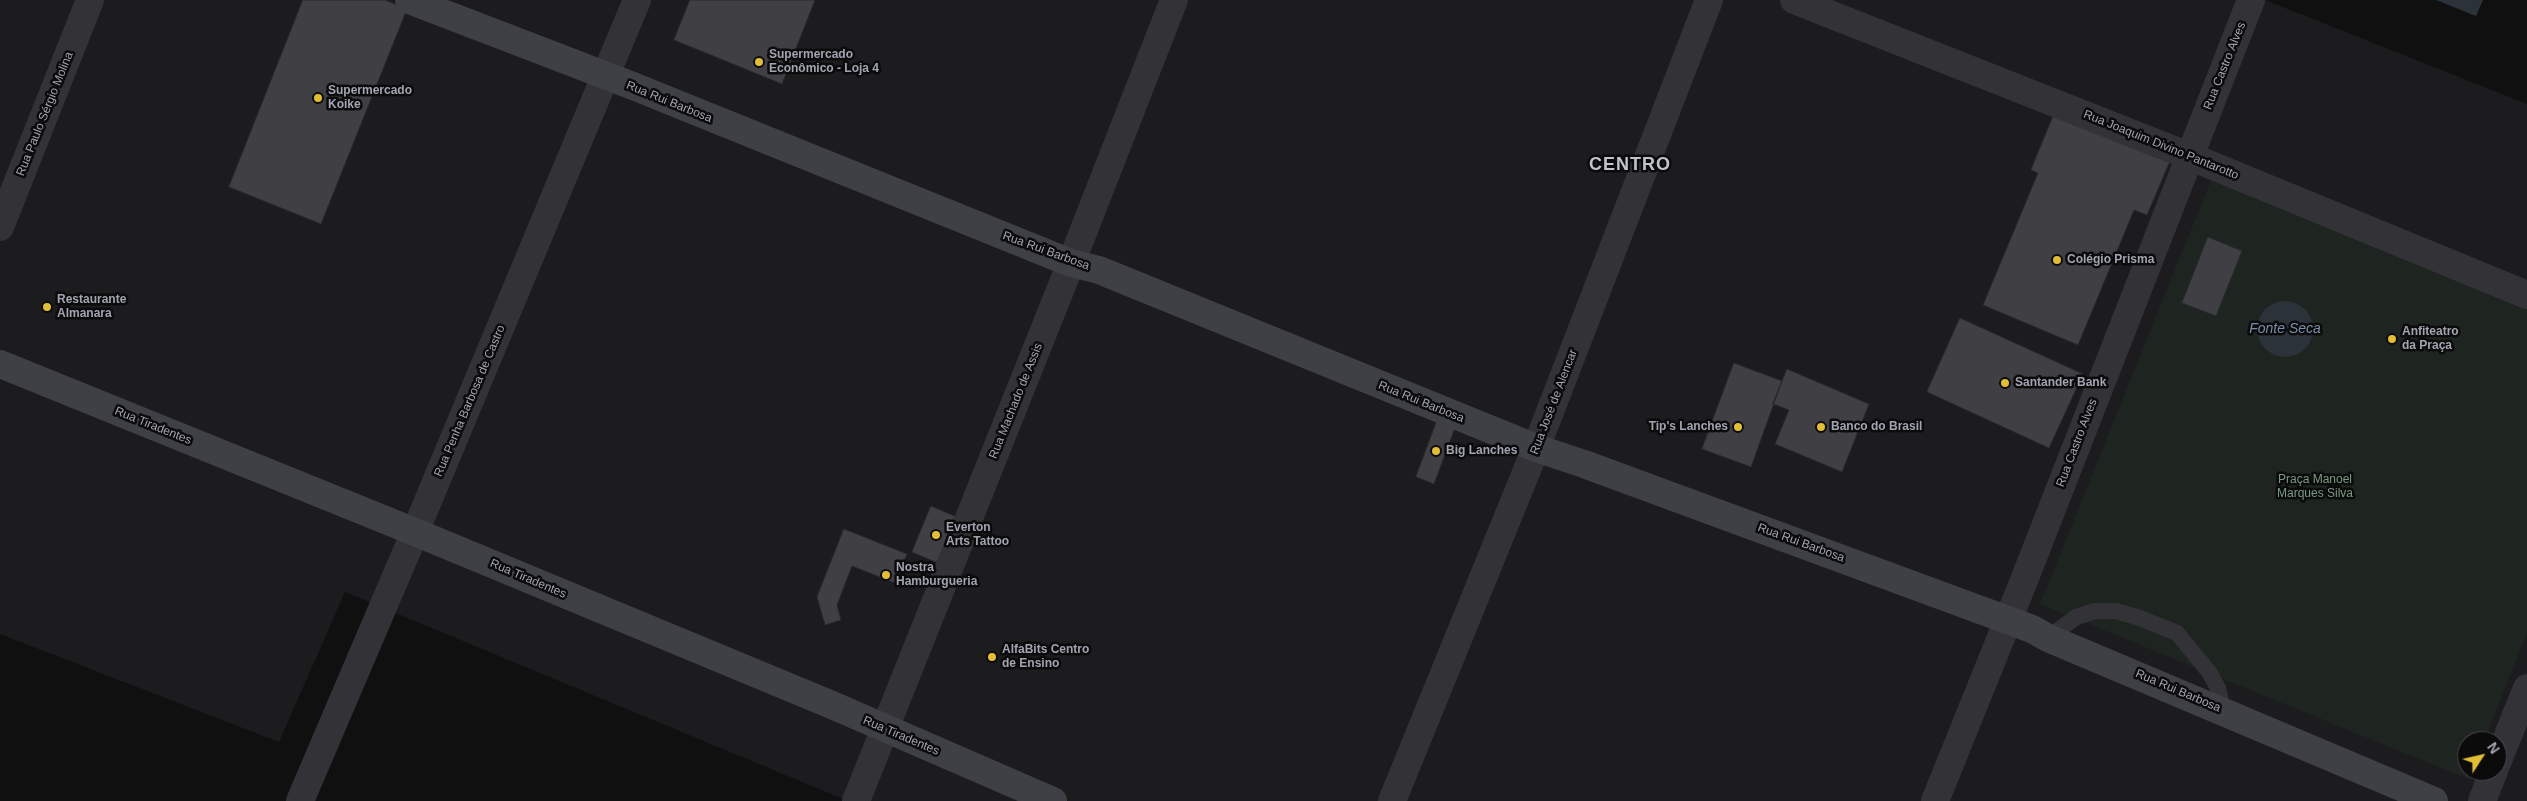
<!DOCTYPE html>
<meta charset="utf-8">
<style>
body{margin:0}
#map{position:relative;width:2527px;height:801px;overflow:hidden;background:#101011;font-family:Helvetica,sans-serif}
canvas{display:block}
.north{position:absolute;left:2457px;top:731px;width:50px;height:50px;box-sizing:border-box;background:#0b0b0c;border:1px solid #47484e;border-radius:50%;rotate:55deg;font-size:14px;font-weight:700;line-height:20px;text-align:center;color:#a2a4b1}
.north::after{content:'';display:block;margin:auto;width:18px;height:22px;background:#e2be36;clip-path:polygon(50% 0,100% 100%,50% 72%,0 100%)}
</style>
<div id="map">
<canvas width="2527" height="801"></canvas>
<div class="north">N</div>
</div>
<script>
const ctx = document.querySelector('canvas').getContext('2d');
ctx.lineJoin = 'round';
function paint(path, color) { ctx.fillStyle = color; ctx.fill(path, 'evenodd'); }
function stroke(path, color, width, dash) { ctx.strokeStyle = color; ctx.lineWidth = width; ctx.lineCap = dash ? 'butt' : 'round'; ctx.setLineDash(dash || []); ctx.stroke(path); }
function label(font, color, halo, rows, align = 'center') {
  ctx.font = font + ' Helvetica,sans-serif'; ctx.lineWidth = 5; ctx.setLineDash([]); ctx.textBaseline = 'middle'; ctx.strokeStyle = halo; ctx.fillStyle = color; for (const [text, x, y, turn = 0] of rows) {
    ctx.save(); ctx.translate(x, y); ctx.rotate((+turn || 0) * Math.PI / 180); ctx.textAlign = isNaN(turn) ? turn : align; if (halo) ctx.strokeText(text, 0, 0); ctx.fillText(text, 0, 0); ctx.restore();
  }
}
paint(new Path2D(`
 M 0,0 L 2265,0 L 2527,104 L 2527,801 L 848,801 L 345,592 L 279,742 L 0,634 ZM 2467,741 L 2497,741 L 2497,771 L 2467,771 Z`), '#1c1c1e');
paint(new Path2D(`
 M 2212,178 L 2527,307 L 2527,633 L 2484,741 L 2467,741 L 2467,771 L 2471,771 L 2468,779 L 2040,604 Z`), '#1e2520');
paint(new Path2D(`
 M 2436,0 L 2483,0 L 2476,16 Z
 M2257 329a28 28 0 1 1 56 0a28 28 0 1 1-56 0Z`), '#2c323a');
const building = new Path2D(`
 M 303,0 L 385,0 L 407,9 L 321,224 L 229,187 Z
 M 690,0 L 815,0 L 782,84 L 674,40 Z
 M 2055,112 L 2170,161 L 2147,215 L 2134,210 L 2078,345 L 1983,305 L 2038,173 L 2031,170 Z
 M 2208,237 L 2242,251 L 2216,316 L 2182,303 Z
 M 1960,318 L 2083,374 L 2049,448 L 1927,392 Z
 M 1734,363 L 1782,381 L 1751,467 L 1702,449 Z
 M 1787,369 L 1869,404 L 1842,472 L 1775,444 L 1789,410 L 1773,404 Z
 M 1438,418 L 1456,425 L 1434,484 L 1416,477 Z
 M 931,506 L 959,518 L 940,564 L 912,552 Z
 M 844,529 L 907,554 L 895,583 L 852,566 L 837,605 L 841,620 L 825,625 L 817,597 Z`);
paint(building, '#3f3f44');
stroke(building, '#2a2a2d', 1);
stroke(new Path2D(`
 M 2048,638 L 2076,617 L 2095,611 L 2116,611 L 2140,618 L 2177,633 L 2209,672 L 2218,688 L 2223,710`), '#333337', 16);
stroke(new Path2D(`
 M 1794,0 L 2189,156 L 2527,295
 M 0,227 L 90,0
 M 2497,763 L 2527,688
 M 300,801 L 415,532 L 637,0
 M 856,801 L 1071,263 L 1174,0
 M 1392,801 L 1536,448 L 1709,0
 M 1935,801 L 2023,583 L 2251,0
 M 2482,801 L 2494,771`), '#333337', 28);
stroke(new Path2D(`
 M 409,0 L 633,86 L 1071,263 L 1099,270 L 1536,448 L 1584,464 L 2032,629 L 2048,638 L 2434,801
 M 0,364 L 415,532 L 832,705 L 1053,801`), '#3f4045', 28);
for (const [x, y, r, color] of [
 [759,62,5,"#e2be36"],
 [318,98,5,"#e2be36"],
 [2057,260,5,"#e2be36"],
 [47,307,5,"#e2be36"],
 [2392,339,5,"#e2be36"],
 [2005,383,5,"#e2be36"],
 [1738,427,5,"#e2be36"],
 [1821,427,5,"#e2be36"],
 [1436,451,5,"#e2be36"],
 [936,535,5,"#e2be36"],
 [886,575,5,"#e2be36"],
 [992,657,5,"#e2be36"]
]) { const dot = new Path2D(); dot.arc(x, y, r, 0, 2 * Math.PI); ctx.fillStyle = color; ctx.fill(dot); stroke(dot, '#0b0b0c', 2); }
label('bold 12px', '#a2a4b1', '#0b0b0c', [
 ["Supermercado",769,55],
 ["Econômico - Loja 4",769,69],
 ["Supermercado",328,91],
 ["Koike",328,105],
 ["Colégio Prisma",2067,260],
 ["Restaurante",57,300],
 ["Almanara",57,314],
 ["Anfiteatro",2402,332],
 ["da Praça",2402,346],
 ["Santander Bank",2015,383],
 ["Tip's Lanches",1728,427,"right"],
 ["Banco do Brasil",1831,427],
 ["Big Lanches",1446,451],
 ["Everton",946,528],
 ["Arts Tattoo",946,542],
 ["Nostra",896,568],
 ["Hamburgueria",896,582],
 ["AlfaBits Centro",1002,650],
 ["de Ensino",1002,664]
], 'left');
label('12px', '#a2a4b1', '#0b0b0c', [
 ["Rua Castro Alves",2225,66,-68],
 ["Rua Rui Barbosa",669,102,22],
 ["Rua Paulo Sérgio Molina",45,114,-68],
 ["Rua Joaquim Divino Pantarotto",2161,145,22],
 ["Rua Rui Barbosa",1046,251,20],
 ["Rua Penha Barbosa de Castro",470,401,-67],
 ["Rua Machado de Assis",1016,401,-68],
 ["Rua Rui Barbosa",1421,402,22],
 ["Rua José de Alencar",1554,402,-69],
 ["Rua Tiradentes",153,426,22],
 ["Rua Castro Alves",2077,443,-69],
 ["Rua Rui Barbosa",1801,543,20],
 ["Rua Tiradentes",528,579,23],
 ["Rua Rui Barbosa",2178,691,23],
 ["Rua Tiradentes",901,736,23]
]);
label('12px', '#7a9a80', '#0b0b0c', [
 ["Praça Manoel",2315,480],
 ["Marques Silva",2315,494]
]);
label('italic 14px', '#7a8eaa', '#0b0b0c', [
 ["Fonte Seca",2285,329]
]);
ctx.letterSpacing = '1px';
label('bold 18px', '#c2c4cd', '#0b0b0c', [
 ["CENTRO",1630,165]
]);
ctx.letterSpacing = '0px';
</script>
